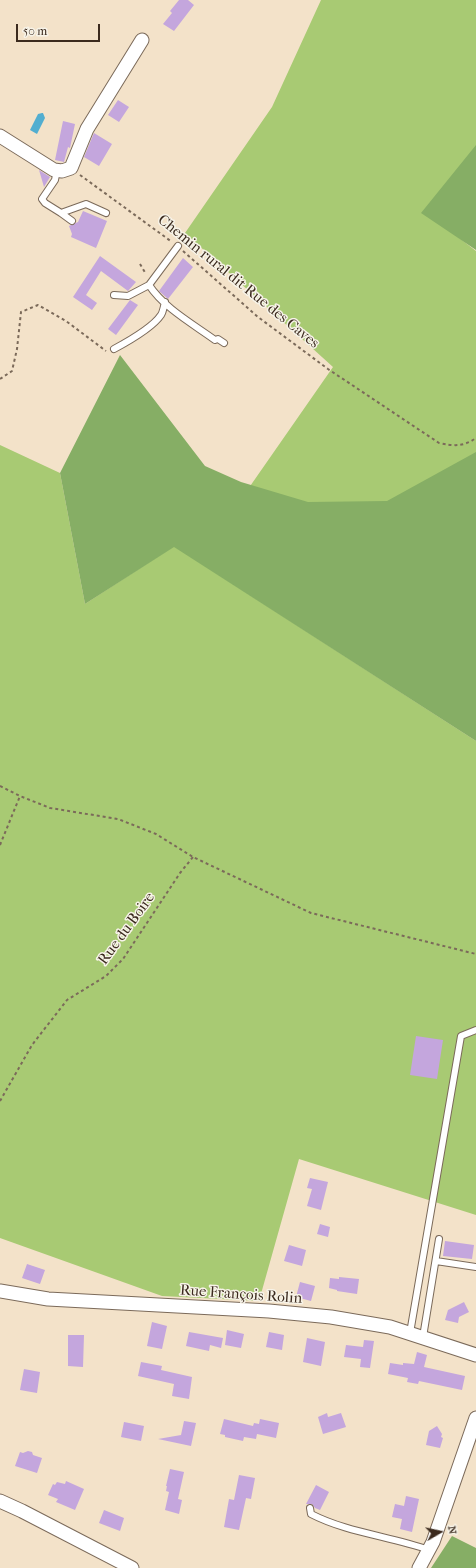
<!DOCTYPE html>
<meta charset="utf-8">
<style>
body{margin:0}
#map{position:relative;width:476px;height:1568px;overflow:hidden;background:#f3e2c9;font-family:"IM FELL French Canon",serif}
canvas{display:block}
.north{position:absolute;left:420px;top:1512px;width:40px;height:40px;-webkit-text-stroke:3px #f7f3e8;paint-order:stroke;rotate:81deg;font-size:11px;font-weight:700;line-height:16px;text-align:center;color:#3b2a1e}
.north::after{content:'';display:block;margin:auto;width:14px;height:18px;background:#3b2a1e;clip-path:polygon(50% 0,100% 100%,50% 72%,0 100%)}
.scale{position:absolute;left:16px;top:24px;width:84px;height:18px;box-sizing:border-box;border:2px solid #3b2a1e;border-top:0;padding-left:5px;font-size:12px;line-height:14px;white-space:nowrap;color:#3b2a1e;-webkit-text-stroke:3px #f7f3e8;paint-order:stroke}
</style>
<div id="map">
<canvas width="476" height="1568"></canvas>
<div class="north">N</div>
<div class="scale">50 m</div>
</div>
<script>
const ctx = document.querySelector('canvas').getContext('2d');
ctx.lineJoin = 'round';
function paint(path, color) { ctx.fillStyle = color; ctx.fill(path, 'evenodd'); }
function stroke(path, color, width, dash) { ctx.strokeStyle = color; ctx.lineWidth = width; ctx.lineCap = dash ? 'butt' : 'round'; ctx.setLineDash(dash || []); ctx.stroke(path); }
function label(font, color, halo, rows, align = 'center') {
  ctx.font = font + ' "IM FELL French Canon",serif'; ctx.lineWidth = 3; ctx.setLineDash([]); ctx.textBaseline = 'middle'; ctx.strokeStyle = halo; ctx.fillStyle = color; for (const [text, x, y, turn = 0] of rows) {
    ctx.save(); ctx.translate(x, y); ctx.rotate((+turn || 0) * Math.PI / 180); ctx.textAlign = isNaN(turn) ? turn : align; if (halo) ctx.strokeText(text, 0, 0); ctx.fillText(text, 0, 0); ctx.restore();
  }
}
paint(new Path2D(`
 M 321,0 L 476,0 L 476,147 L 427,213 L 476,251 L 476,471 L 385,524 L 246,492 L 333,367 L 185,233 L 272,107 Z
 M 0,445 L 60,473 L 85,604 L 174,546 L 476,741 L 476,1215 L 299,1159 L 259,1301 L 162,1296 L 0,1238 Z`), '#a8ca73');
paint(new Path2D(`
 M 476,145 L 476,250 L 421,213 Z
 M 120,355 L 205,466 L 241,482 L 308,502 L 387,501 L 476,452 L 476,741 L 174,547 L 85,604 L 60,473 Z
 M 452,1536 L 476,1548 L 476,1568 L 431,1568 Z`), '#86ae65');
paint(new Path2D(`
 M 42,113 L 43,113 L 45,118 L 37,134 L 30,130 L 38,114 Z`), '#52aed0');
paint(new Path2D(`
 M 179,0 L 188,0 L 194,5 L 174,31 L 163,24 L 172,13 L 170,11 Z
 M 118,100 L 129,107 L 119,122 L 108,115 Z
 M 63,121 L 75,124 L 70,148 L 68,147 L 64,162 L 55,160 Z
 M 94,133 L 112,144 L 99,166 L 84,157 Z
 M 39,170 L 50,177 L 44,187 Z
 M 83,211 L 107,221 L 96,248 L 71,237 L 72,234 L 69,226 L 78,222 Z
 M 100,256 L 136,282 L 128,291 L 101,271 L 86,295 L 97,303 L 92,310 L 73,297 Z
 M 183,258 L 193,267 L 168,299 L 159,291 Z
 M 130,300 L 138,305 L 116,335 L 108,329 Z
 M 416,1036 L 443,1040 L 437,1079 L 410,1075 Z
 M 310,1178 L 328,1182 L 321,1210 L 307,1206 L 312,1189 L 307,1188 Z
 M 320,1224 L 330,1227 L 328,1237 L 317,1234 Z
 M 445,1241 L 474,1245 L 472,1259 L 443,1256 Z
 M 289,1245 L 306,1250 L 302,1266 L 284,1261 Z
 M 27,1264 L 45,1270 L 40,1284 L 22,1278 Z
 M 339,1277 L 359,1279 L 357,1294 L 337,1291 L 337,1290 L 329,1288 L 330,1278 L 339,1279 Z
 M 300,1282 L 315,1286 L 311,1301 L 296,1297 Z
 M 464,1302 L 469,1312 L 459,1317 L 458,1323 L 445,1320 L 448,1310 Z
 M 152,1322 L 167,1326 L 162,1349 L 147,1346 Z
 M 227,1330 L 244,1334 L 241,1348 L 225,1345 Z
 M 189,1332 L 223,1338 L 221,1348 L 210,1345 L 209,1351 L 186,1346 Z
 M 269,1332 L 284,1335 L 282,1350 L 266,1347 Z
 M 68,1335 L 84,1335 L 83,1367 L 68,1366 Z
 M 307,1338 L 325,1342 L 321,1366 L 303,1362 Z
 M 364,1340 L 374,1341 L 370,1368 L 360,1367 L 361,1359 L 344,1357 L 346,1345 L 363,1347 Z
 M 417,1352 L 427,1355 L 424,1367 L 465,1376 L 462,1390 L 419,1381 L 418,1384 L 407,1382 L 408,1378 L 388,1374 L 390,1363 L 403,1365 L 403,1363 L 414,1364 Z
 M 141,1362 L 162,1366 L 161,1370 L 192,1377 L 189,1399 L 172,1396 L 174,1384 L 138,1376 Z
 M 24,1369 L 40,1372 L 37,1393 L 20,1390 Z
 M 327,1413 L 328,1417 L 341,1413 L 346,1427 L 323,1434 L 318,1417 Z
 M 224,1419 L 253,1426 L 254,1423 L 259,1424 L 260,1419 L 279,1423 L 276,1438 L 257,1434 L 256,1439 L 244,1437 L 243,1441 L 225,1437 L 225,1435 L 220,1434 Z
 M 184,1421 L 196,1423 L 191,1446 L 158,1439 L 181,1435 Z
 M 124,1422 L 144,1426 L 141,1441 L 121,1437 Z
 M 437,1426 L 442,1434 L 441,1437 L 443,1438 L 440,1448 L 426,1445 L 429,1431 Z
 M 28,1451 L 32,1452 L 33,1455 L 42,1458 L 37,1473 L 15,1466 L 20,1452 L 23,1453 Z
 M 170,1469 L 184,1472 L 178,1499 L 182,1500 L 179,1514 L 165,1510 L 169,1492 L 166,1491 L 167,1486 L 166,1486 Z
 M 239,1475 L 255,1478 L 251,1499 L 246,1498 L 239,1530 L 224,1527 L 229,1499 L 234,1500 Z
 M 66,1481 L 84,1489 L 75,1510 L 56,1502 L 58,1499 L 48,1495 L 53,1484 L 55,1485 L 57,1482 L 65,1484 Z
 M 316,1485 L 329,1492 L 320,1510 L 315,1508 L 312,1504 L 306,1504 Z
 M 406,1496 L 419,1499 L 412,1532 L 400,1529 L 402,1519 L 392,1517 L 395,1504 L 404,1506 Z
 M 104,1510 L 124,1518 L 120,1531 L 99,1523 Z`), '#c4a6dd');
const lane = new Path2D(`
 M 57,170 L 55,180 L 42,199 L 45,203 L 61,213 L 86,204 L 106,213
 M 61,213 L 72,221
 M 149,285 C 164,308 193,324 215,340 L 218,339 L 224,343
 M 114,295 L 128,296 L 149,285 L 178,246
 M 114,349 C 127,342 153,327 161,315 C 163,312 164,306 165,302
 M 436,1261 L 476,1267
 M 410,1333 L 461,1036 L 476,1030
 M 423,1337 L 439,1239
 M 310,1508 L 311,1514 C 348,1533 390,1536 429,1550`);
const street = new Path2D(`
 M 0,136 L 54,170 L 62,171 L 71,168 L 87,129 L 142,40
 M 0,1291 L 48,1299 L 269,1311 L 331,1317 L 390,1327 L 476,1355
 M 0,1501 L 22,1511 L 132,1568
 M 419,1568 L 433,1542 L 476,1418`);
stroke(lane, '#7b6a5a', 8);
stroke(street, '#7b6a5a', 15);
stroke(new Path2D(`
 M 80,175 L 172,242
 M 183,251 L 258,317 L 328,369 L 439,443 C 454,446 463,447 476,438
 M 140,264 L 146,274
 M 0,379 L 12,371 L 17,349 L 21,312 L 38,305 L 66,321 L 106,351
 M 0,786 L 20,796 L 50,808 L 118,819 L 156,834 L 193,857 L 311,913 L 476,954
 M 0,845 L 20,796
 M 0,1101 L 32,1045 L 67,1000 L 106,976 L 123,959 L 180,873 L 193,857`), '#7b6a5a', 2, [3, 3]);
stroke(lane, '#fff', 6);
stroke(street, '#fff', 13);
label('15px', '#3b2a1e', '#f7f3e8', [
 ["Chemin rural dit Rue des Caves",238,282,39],
 ["Rue du Boire",127,929,-54],
 ["Rue François Rolin",241,1295,4]
]);
</script>
